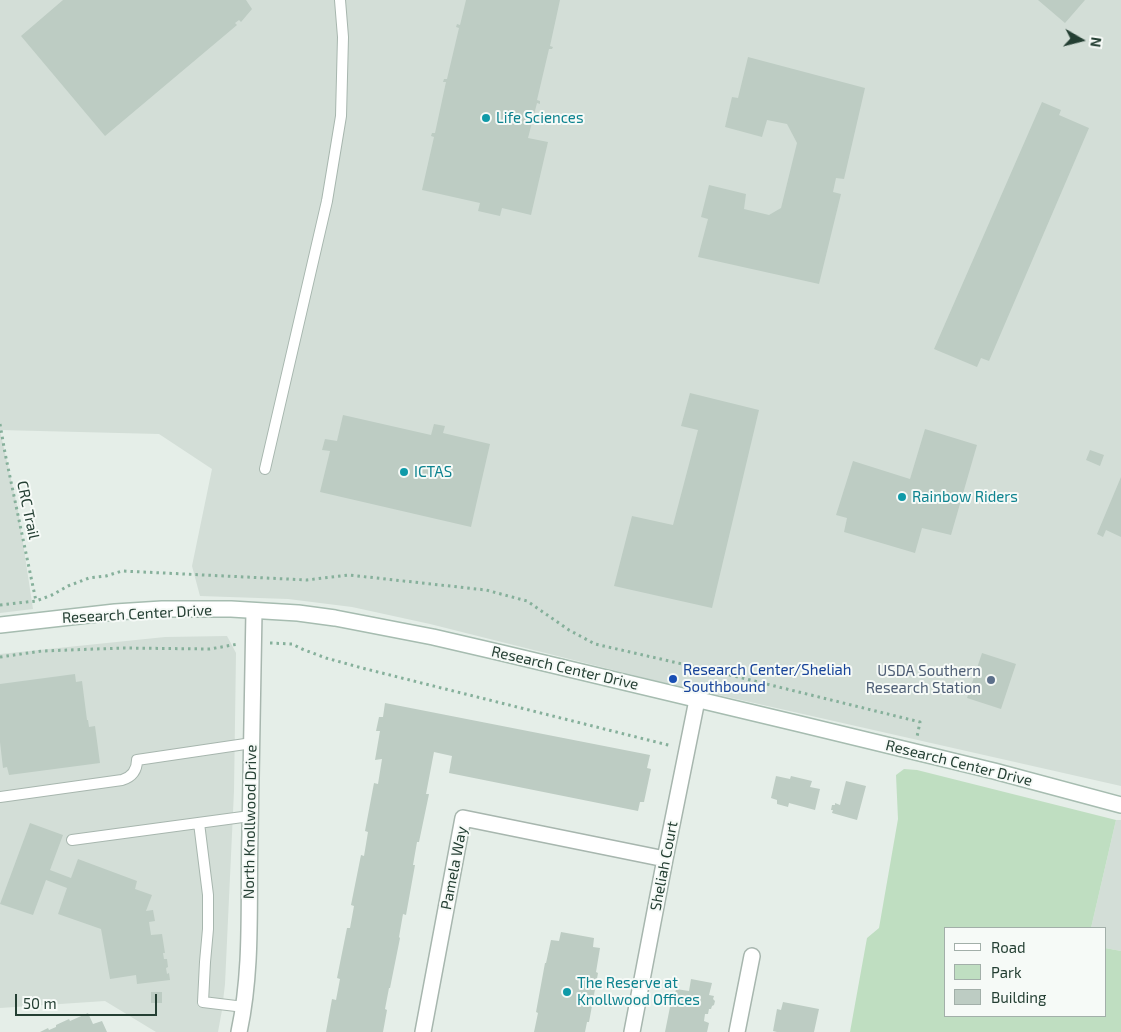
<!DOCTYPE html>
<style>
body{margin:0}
#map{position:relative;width:1121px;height:1032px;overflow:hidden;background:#e5eee8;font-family:"Exo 2",sans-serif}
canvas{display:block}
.legend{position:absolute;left:944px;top:927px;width:162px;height:90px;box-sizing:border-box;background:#f6faf7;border:1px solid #a2afa9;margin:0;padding:6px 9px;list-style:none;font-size:15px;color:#243f33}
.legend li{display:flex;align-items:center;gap:10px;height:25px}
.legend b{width:25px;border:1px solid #a2afa9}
.north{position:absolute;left:1056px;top:15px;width:50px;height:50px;-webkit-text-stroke:4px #f6faf7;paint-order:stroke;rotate:98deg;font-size:14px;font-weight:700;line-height:20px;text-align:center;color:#243f33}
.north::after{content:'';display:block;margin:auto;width:18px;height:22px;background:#243f33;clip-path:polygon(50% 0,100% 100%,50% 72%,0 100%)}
.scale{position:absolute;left:15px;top:994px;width:142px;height:22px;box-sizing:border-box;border:2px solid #243f33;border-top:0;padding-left:6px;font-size:15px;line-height:18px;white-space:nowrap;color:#243f33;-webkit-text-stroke:4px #f6faf7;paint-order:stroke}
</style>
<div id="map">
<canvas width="1121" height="1032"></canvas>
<ul class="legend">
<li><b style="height:6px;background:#fff"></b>Road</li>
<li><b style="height:14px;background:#bfdec1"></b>Park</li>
<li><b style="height:14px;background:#bdccc3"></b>Building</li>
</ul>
<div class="north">N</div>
<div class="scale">50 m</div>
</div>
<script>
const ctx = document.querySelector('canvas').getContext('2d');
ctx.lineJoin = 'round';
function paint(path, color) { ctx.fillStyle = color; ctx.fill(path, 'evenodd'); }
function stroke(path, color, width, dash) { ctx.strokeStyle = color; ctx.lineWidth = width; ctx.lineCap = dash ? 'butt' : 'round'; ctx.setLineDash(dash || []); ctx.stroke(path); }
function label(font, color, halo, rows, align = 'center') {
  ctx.font = font + ' "Exo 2",sans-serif'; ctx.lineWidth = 4; ctx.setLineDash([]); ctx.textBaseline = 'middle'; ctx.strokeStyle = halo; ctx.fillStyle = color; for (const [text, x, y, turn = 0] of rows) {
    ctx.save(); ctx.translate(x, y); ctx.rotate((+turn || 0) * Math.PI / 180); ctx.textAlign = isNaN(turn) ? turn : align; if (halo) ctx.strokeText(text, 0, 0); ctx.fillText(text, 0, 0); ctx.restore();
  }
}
paint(new Path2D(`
 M 0,0 L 1121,0 L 1121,786 L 657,681 L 430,624 L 352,607 L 288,599 L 200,596 L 192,566 L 212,469 L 159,434 L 0,430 Z
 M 0,431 L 18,510 L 33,609 L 0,613 Z
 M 227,636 L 236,653 L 234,791 L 225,984 L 222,1010 L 218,1032 L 156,1032 L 105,1001 L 0,1008 L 0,654 L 165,637 Z
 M 1116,820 L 1121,820 L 1121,951 L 1105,948 L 1105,928 L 1091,928 Z`), '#d3ded7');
paint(new Path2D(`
 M 904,769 L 917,770 L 1116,820 L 1091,928 L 945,928 L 945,1016 L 1105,1016 L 1105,948 L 1121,951 L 1121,1032 L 850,1032 L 867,938 L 879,928 L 898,819 L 896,775 Z`), '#bfdec1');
paint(new Path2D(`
 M 63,0 L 246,0 L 252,9 L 241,22 L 239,20 L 235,23 L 237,25 L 105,136 L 21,36 Z
 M 466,0 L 560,0 L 550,46 L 553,47 L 552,49 L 549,49 L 537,100 L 540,101 L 540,104 L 537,103 L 528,138 L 548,142 L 531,215 L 502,208 L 500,216 L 478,211 L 480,203 L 422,190 L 434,137 L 431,136 L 432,133 L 435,133 L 446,82 L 443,82 L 444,79 L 447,79 L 459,28 L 456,27 L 457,24 L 460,25 Z
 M 1038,0 L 1085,0 L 1065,23 Z
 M 748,57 L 865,88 L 844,179 L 836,178 L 833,192 L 841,194 L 819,284 L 698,257 L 708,219 L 701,217 L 709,185 L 746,194 L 744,209 L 769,215 L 781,208 L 797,143 L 787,124 L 767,120 L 762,137 L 725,127 L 732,97 L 738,98 Z
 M 1042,102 L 1061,110 L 1059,115 L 1089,128 L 989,361 L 981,358 L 977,367 L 934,349 Z
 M 690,393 L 759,410 L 712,608 L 614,586 L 632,516 L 673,525 L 698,430 L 681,426 Z
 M 343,415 L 431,435 L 434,424 L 445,426 L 443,433 L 490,444 L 471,527 L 320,492 L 330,451 L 322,450 L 325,439 L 337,441 Z
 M 925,429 L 977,445 L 951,535 L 922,528 L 915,553 L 844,532 L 847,518 L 836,515 L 853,461 L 910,479 Z
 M 1090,450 L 1104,455 L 1100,466 L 1086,460 Z
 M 1121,477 L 1121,537 L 1106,530 L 1103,537 L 1097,534 Z
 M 982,653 L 1016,664 L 1001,709 L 967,698 Z
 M 75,674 L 76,682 L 82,681 L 87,720 L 88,720 L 89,727 L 95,726 L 100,763 L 9,775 L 7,767 L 3,768 L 0,742 L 0,684 Z
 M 385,703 L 650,755 L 647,768 L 651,769 L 644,802 L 640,802 L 638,811 L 449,773 L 452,756 L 434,752 L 426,794 L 429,794 L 419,842 L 417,842 L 413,865 L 415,865 L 406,915 L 403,914 L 399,937 L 400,938 L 390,988 L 389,988 L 385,1009 L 387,1010 L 383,1032 L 326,1032 L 332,999 L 336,1000 L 340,979 L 337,978 L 347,928 L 350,928 L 354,906 L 351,905 L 361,855 L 364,856 L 368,832 L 365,831 L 374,783 L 378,784 L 382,759 L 375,760 L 380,731 L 376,731 L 379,717 L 383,717 Z
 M 776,776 L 790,779 L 791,776 L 812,781 L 810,787 L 820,789 L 815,810 L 789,803 L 788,807 L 777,804 L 777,800 L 771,798 Z
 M 846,781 L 866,786 L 857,820 L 832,813 L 833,810 L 831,810 L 832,805 L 835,805 L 835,803 L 840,805 Z
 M 30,823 L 63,835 L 50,870 L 71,878 L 78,859 L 137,881 L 135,889 L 152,895 L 146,911 L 153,910 L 155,921 L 149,922 L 151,935 L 162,934 L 165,953 L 163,953 L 164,959 L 167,959 L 168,967 L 166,968 L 167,974 L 169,973 L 170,980 L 137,984 L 136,975 L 110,979 L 101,929 L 58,914 L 67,888 L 46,880 L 33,915 L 0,904 Z
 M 561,932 L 594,938 L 593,947 L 600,948 L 596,972 L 598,973 L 589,1022 L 587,1022 L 585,1032 L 534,1032 L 538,1013 L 536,1012 L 545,963 L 546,963 L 551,940 L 559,941 Z
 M 691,979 L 712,983 L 709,995 L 714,996 L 713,999 L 715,1001 L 714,1005 L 712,1006 L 711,1009 L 709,1009 L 708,1014 L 705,1014 L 704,1021 L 709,1023 L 707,1032 L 665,1032 L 670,1007 L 673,1007 L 676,989 L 689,991 Z
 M 151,992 L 162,992 L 162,1003 L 151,1003 Z
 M 783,1002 L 819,1009 L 814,1032 L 777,1032 L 773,1031 L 777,1009 L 781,1010 Z
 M 88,1013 L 93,1024 L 102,1021 L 107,1032 L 40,1032 L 48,1028 L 49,1030 L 56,1027 L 56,1025 L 69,1019 L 70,1021 Z`), '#bdccc3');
const lane = new Path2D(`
 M 265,469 L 327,201 L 341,116 L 343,37 L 340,0
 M 0,797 L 122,780 C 132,777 137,770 137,760 L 252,743
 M 199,823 L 208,895 L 208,929 L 205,962 L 203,1002 L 244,1007
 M 72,840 L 250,816`);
const street = new Path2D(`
 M 239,1032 C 253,967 248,901 250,835 C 251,760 253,685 254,611
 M 423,1032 L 463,818 L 665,859
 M 632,1032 L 665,859 L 697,700
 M 737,1032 L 752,956`);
const secondary = new Path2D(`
 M 0,625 L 115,612 L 162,609 L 231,609 L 298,613 L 335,618 L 433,637 L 502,653 L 800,724 L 994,771 L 1121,805`);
stroke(lane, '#a7b6ae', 12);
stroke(street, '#a7b6ae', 18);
stroke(secondary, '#a6bcb0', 18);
stroke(new Path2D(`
 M 0,424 L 5,453 L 36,601
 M 0,605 L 36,601 L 52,595 L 68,586 L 89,578 L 106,576 L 122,571 L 307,580 L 349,575 L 486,590 L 527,601 L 569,630 L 595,644 L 726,674 L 920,722 L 917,737
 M 270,643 L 292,644 L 302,649 L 326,658 L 362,668 L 672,746
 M 0,657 L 42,651 L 123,648 L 210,649 L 238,644`), '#86b09b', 3, [2.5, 4]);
stroke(lane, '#fff', 10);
stroke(street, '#fff', 15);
stroke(secondary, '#fff', 15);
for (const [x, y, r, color] of [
 [486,118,5,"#0f9aa8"],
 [404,472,5,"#0f9aa8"],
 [902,497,5,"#0f9aa8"],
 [673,679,5,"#1a4fb4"],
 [991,680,5,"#5c6f8a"],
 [567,992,5,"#0f9aa8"]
]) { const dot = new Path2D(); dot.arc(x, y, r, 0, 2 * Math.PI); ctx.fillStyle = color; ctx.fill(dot); stroke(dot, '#f6faf7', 2); }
label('15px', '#0d838f', '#f6faf7', [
 ["Life Sciences",496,118],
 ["ICTAS",414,472],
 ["Rainbow Riders",912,497],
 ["The Reserve at",577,983],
 ["Knollwood Offices",577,1000]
], 'left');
label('15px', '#243f33', '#f6faf7', [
 ["CRC Trail",28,510,78],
 ["Research Center Drive",137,614,-3],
 ["Research Center Drive",565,668,13],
 ["Research Center Drive",959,763,14],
 ["North Knollwood Drive",250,822,-89],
 ["Sheliah Court",664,866,-79],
 ["Pamela Way",454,868,-79]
]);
label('15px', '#164399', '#f6faf7', [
 ["Research Center/Sheliah",683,670],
 ["Southbound",683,687]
], 'left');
label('15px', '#4e5e75', '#f6faf7', [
 ["USDA Southern",981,671],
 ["Research Station",981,688]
], 'right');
</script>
